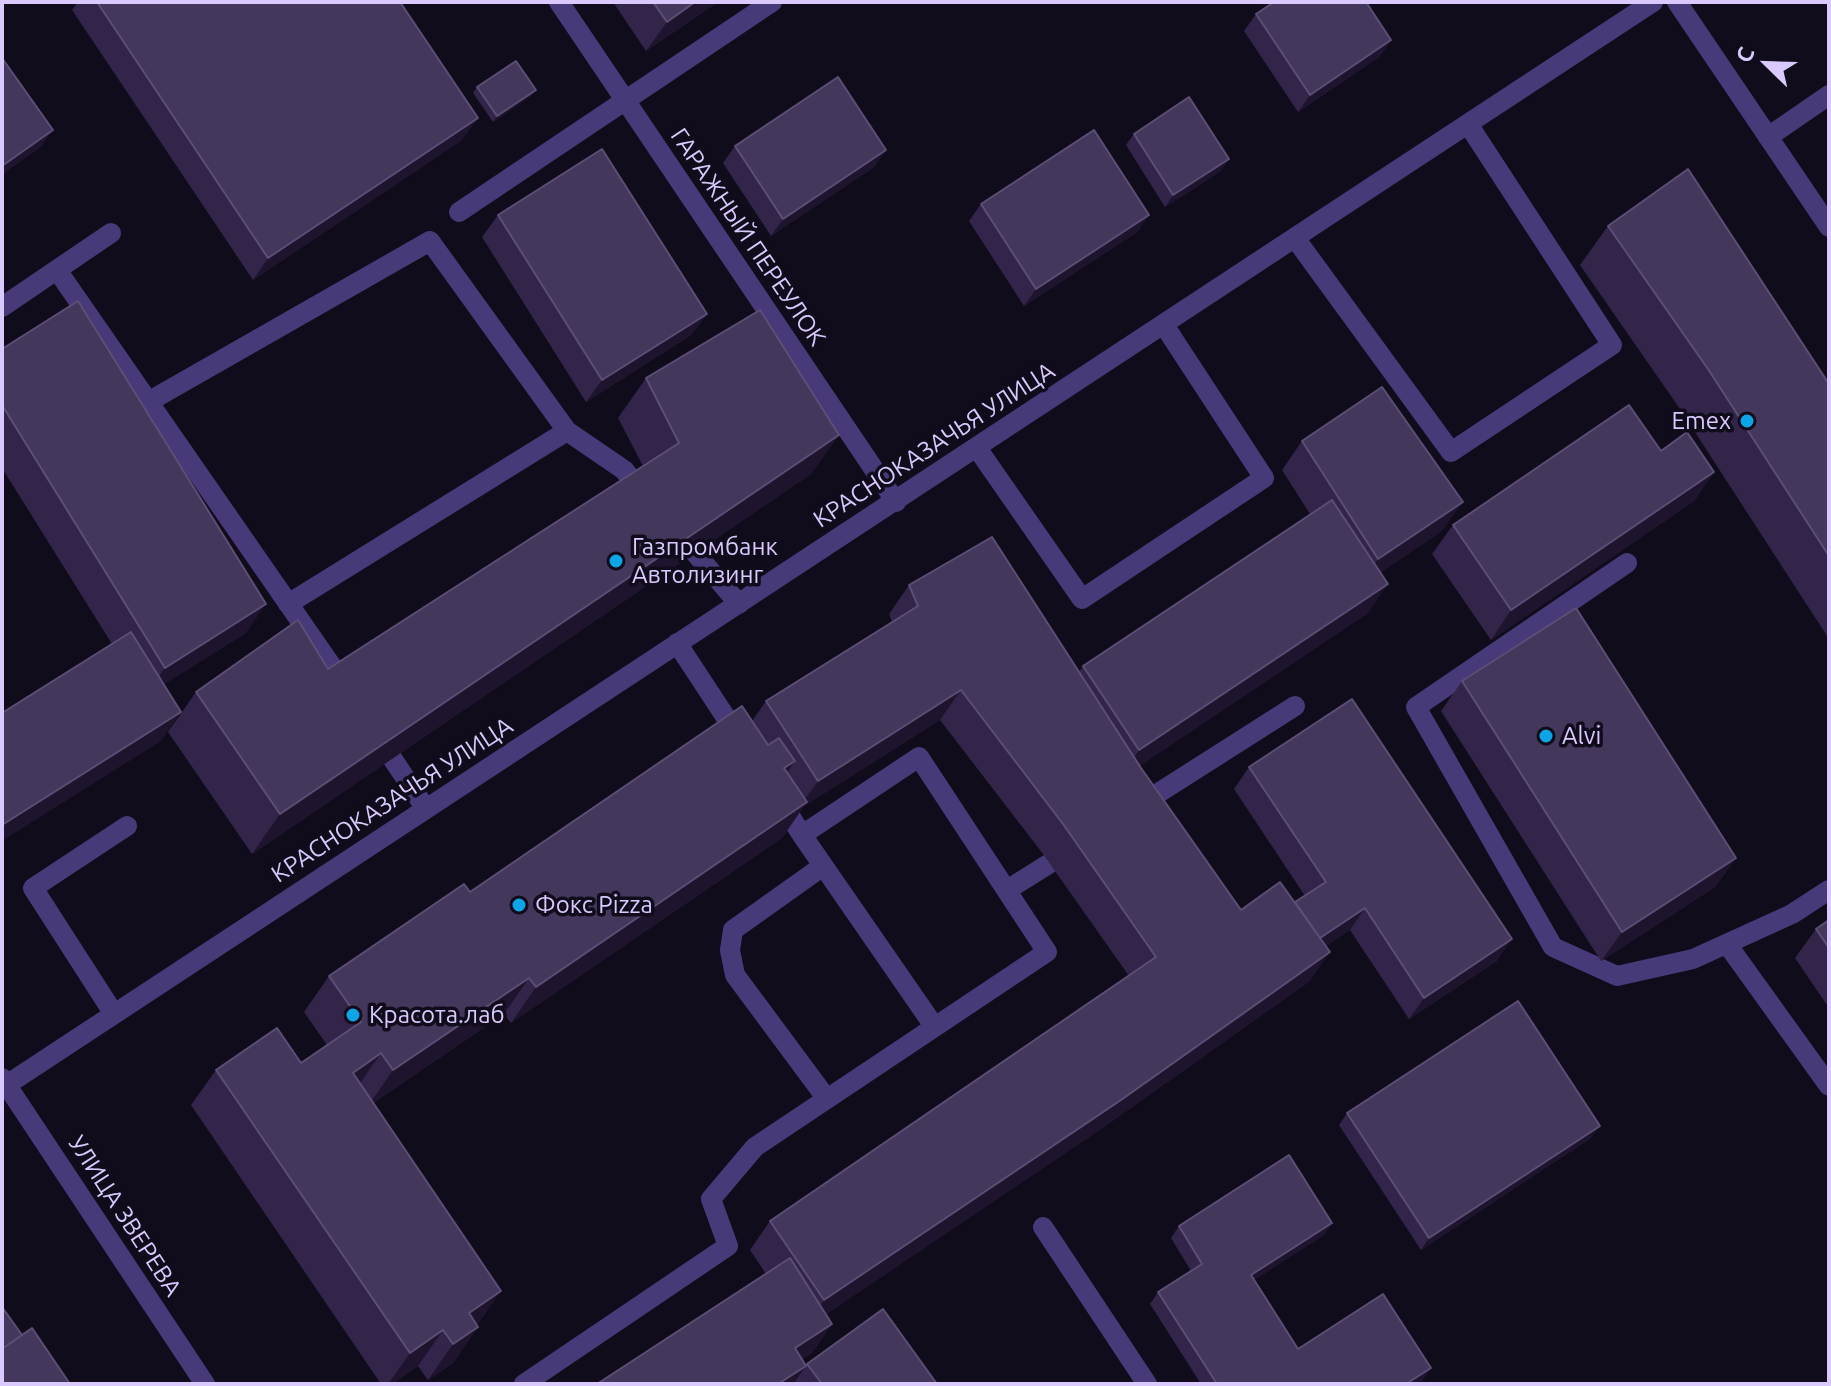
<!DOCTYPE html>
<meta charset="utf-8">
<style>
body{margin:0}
#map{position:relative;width:1831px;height:1386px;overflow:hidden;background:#110c1b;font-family:Ubuntu,sans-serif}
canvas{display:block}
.frame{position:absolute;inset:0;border:4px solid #d9c9fc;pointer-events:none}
.north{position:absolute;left:1727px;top:24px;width:80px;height:80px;-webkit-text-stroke:6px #110c1b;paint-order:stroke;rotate:293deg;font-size:22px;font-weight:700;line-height:32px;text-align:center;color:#d9c9fc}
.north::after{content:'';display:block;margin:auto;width:28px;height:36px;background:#d9c9fc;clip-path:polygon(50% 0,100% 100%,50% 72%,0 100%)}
</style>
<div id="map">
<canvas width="1831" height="1386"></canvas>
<div class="frame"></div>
<div class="north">С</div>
</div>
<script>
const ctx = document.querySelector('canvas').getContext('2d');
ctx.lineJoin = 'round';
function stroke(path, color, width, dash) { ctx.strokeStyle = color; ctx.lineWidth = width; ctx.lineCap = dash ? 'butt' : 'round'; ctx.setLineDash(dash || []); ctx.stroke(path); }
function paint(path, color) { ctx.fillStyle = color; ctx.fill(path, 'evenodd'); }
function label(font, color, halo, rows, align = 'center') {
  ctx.font = font + ' Ubuntu,sans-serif'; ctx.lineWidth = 7; ctx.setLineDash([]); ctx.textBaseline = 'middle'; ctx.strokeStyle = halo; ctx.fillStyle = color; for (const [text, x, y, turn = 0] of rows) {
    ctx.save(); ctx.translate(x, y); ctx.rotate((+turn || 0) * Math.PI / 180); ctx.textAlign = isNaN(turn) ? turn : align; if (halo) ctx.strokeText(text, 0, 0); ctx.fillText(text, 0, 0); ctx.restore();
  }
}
stroke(new Path2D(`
 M 559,2 L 896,502
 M 1677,2 L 1829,227
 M 1768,137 L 1829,95
 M 459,212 L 772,2
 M 1295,238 L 1451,452 L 1612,345 L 1468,124
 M 57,270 L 342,681
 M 2,307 L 111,233
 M 148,402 L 430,241 L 567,431 L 288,604
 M 567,431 L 624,470 L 644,494
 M 977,448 L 1082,599 L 1264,478 L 1164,325
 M 678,533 L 739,604
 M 1627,563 L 1416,707 L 1553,947 L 1617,976 L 1693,959 L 1792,914 L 1829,890
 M 677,643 L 740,739
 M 392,758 L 426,809
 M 1138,806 L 1295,706
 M 802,835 L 934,1026
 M 823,866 L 733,930 L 730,950 L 735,975 L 827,1099
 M 1007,890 L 1071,850
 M 1727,944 L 1829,1086
 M 114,1014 L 33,888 L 127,826
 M 2,1078 L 205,1384
 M 2,1088 L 1653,2
 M 1043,1227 L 1147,1384
 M 524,1384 L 728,1246 L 711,1199 L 755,1147 L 1047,952 L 919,757 L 802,835 L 779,799`), '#483978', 20);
paint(new Path2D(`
 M 78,2 L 400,2 L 462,140 L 253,280 L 72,10 Z
 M 613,2 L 718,2 L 646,51 Z
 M 1256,14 L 1391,40 L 1379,57 L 1298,112 L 1244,31 Z
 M 477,87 L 536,90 L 531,96 L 493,122 L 473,93 Z
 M 1134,134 L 1221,171 L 1165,207 L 1126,145 Z
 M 735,146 L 886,150 L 874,167 L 771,236 L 723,163 Z
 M 981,204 L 1149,215 L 1137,232 L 1024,306 L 969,221 Z
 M 498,215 L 707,314 L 691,335 L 586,402 L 482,237 Z
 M 1608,226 L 1829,384 L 1829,639 L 1680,409 L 1580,265 Z
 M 2,349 L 246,633 L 164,684 L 161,741 L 112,644 L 2,468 Z
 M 646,378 L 839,435 L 811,474 L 252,854 L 168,732 L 196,692 L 328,669 L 643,466 L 618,418 Z
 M 1302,441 L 1442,531 L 1381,572 L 1368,613 L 1139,766 L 1241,910 L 1295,902 L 1305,896 L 1234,789 L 1249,767 L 1497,961 L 1409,1019 L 1350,930 L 1326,946 L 1310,981 L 1101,1129 L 826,1314 L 832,1324 L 812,1353 L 802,1359 L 793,1384 L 766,1274 L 750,1250 L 770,1221 L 1129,976 L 1043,854 L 940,720 L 804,806 L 782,838 L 511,1023 L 504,1014 L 373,1103 L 478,1327 L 453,1363 L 428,1380 L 418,1366 L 392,1384 L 381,1384 L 191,1105 L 216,1070 L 301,1063 L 327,1045 L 304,1012 L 329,976 L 752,721 L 766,701 L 892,622 L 889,614 L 909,585 L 1079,672 L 1083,666 L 1310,514 L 1282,470 Z
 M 1661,451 L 1714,472 L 1694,501 L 1491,640 L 1432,554 L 1453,525 Z
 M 1462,681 L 1736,858 L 1715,887 L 1601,961 L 1441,711 Z
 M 1829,920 L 1829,1008 L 1795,958 L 1816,929 Z
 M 1347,1113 L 1591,1138 L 1421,1250 L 1339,1125 Z
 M 1332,1223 L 1324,1235 L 1254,1280 L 1298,1349 L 1423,1380 L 1416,1384 L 1201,1384 L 1150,1304 L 1158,1292 L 1191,1271 L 1171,1238 L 1179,1226 Z
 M 807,1364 L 937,1384 L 797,1384 L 795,1381 Z`), '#332549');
paint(new Path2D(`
 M 695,2 L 718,2 L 646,51 L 667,22 Z
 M 1391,40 L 1379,57 L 1298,112 L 1310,95 Z
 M 536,90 L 531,96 L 493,122 L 497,116 Z
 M 478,118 L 462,140 L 253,280 L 268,258 Z
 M 53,130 L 41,147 L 2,175 L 2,166 Z
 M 886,150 L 874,167 L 771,236 L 783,219 Z
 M 1229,159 L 1221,171 L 1165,207 L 1173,195 Z
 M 1149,215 L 1137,232 L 1024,306 L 1036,289 Z
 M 707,314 L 691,335 L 586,402 L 602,380 Z
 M 839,435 L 811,474 L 252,854 L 280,814 Z
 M 1714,472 L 1694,501 L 1491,640 L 1511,610 Z
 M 1463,502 L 1442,531 L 1358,588 L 1378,559 Z
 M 1388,584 L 1368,613 L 1119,780 L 1139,750 Z
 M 266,604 L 246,633 L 144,697 L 165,668 Z
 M 961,690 L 940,720 L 804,806 L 782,838 L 511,1023 L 536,987 L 800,806 L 818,781 Z
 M 181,712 L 161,741 L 2,841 L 2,825 Z
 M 795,761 L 770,797 L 784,768 Z
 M 1736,858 L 1715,887 L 1601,961 L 1622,932 Z
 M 1365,908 L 1350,930 L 1297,965 L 1312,943 Z
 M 1512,939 L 1497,961 L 1409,1019 L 1424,998 Z
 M 1330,952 L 1310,981 L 1101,1129 L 803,1330 L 824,1300 Z
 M 529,978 L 504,1014 L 368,1106 L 393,1070 Z
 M 381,1053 L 356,1089 L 353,1073 Z
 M 1600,1126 L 1591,1138 L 1421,1250 L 1429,1238 Z
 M 1332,1223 L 1324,1235 L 1243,1287 L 1251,1275 Z
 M 501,1291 L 476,1327 L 469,1313 Z
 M 832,1324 L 812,1353 L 775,1378 L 795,1348 Z
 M 478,1327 L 453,1363 L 428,1380 L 453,1344 Z
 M 443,1330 L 418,1366 L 392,1384 L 388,1384 L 410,1353 Z
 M 806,1366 L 793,1384 L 778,1384 Z
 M 1431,1368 L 1423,1380 L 1416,1384 L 1406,1384 Z`), '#1e142e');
const building = new Path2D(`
 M 97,2 L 400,2 L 478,118 L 268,258 Z
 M 653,2 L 695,2 L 667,22 Z
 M 1274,2 L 1366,2 L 1391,40 L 1310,95 L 1256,14 Z
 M 2,58 L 53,130 L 2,166 Z
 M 516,61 L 536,90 L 497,116 L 477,87 Z
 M 838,77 L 886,150 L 783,219 L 735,146 Z
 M 1189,97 L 1229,159 L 1173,195 L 1134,134 Z
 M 1094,130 L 1149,215 L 1036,289 L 981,204 Z
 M 602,149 L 707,314 L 602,380 L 498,215 Z
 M 1688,169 L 1829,384 L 1829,556 L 1708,369 L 1608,226 Z
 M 78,301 L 266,604 L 165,668 L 2,405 L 2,349 Z
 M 760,310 L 839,435 L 280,814 L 196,692 L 298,620 L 328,669 L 679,443 L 646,378 Z
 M 1382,387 L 1463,502 L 1378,559 L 1302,441 Z
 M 1629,405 L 1661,451 L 1687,432 L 1714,472 L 1511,610 L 1453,525 Z
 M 1332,500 L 1388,584 L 1139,750 L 1083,666 Z
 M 992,537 L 1141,768 L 1241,910 L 1280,882 L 1330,952 L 1121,1100 L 824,1300 L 770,1221 L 1156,957 L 1063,824 L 961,690 L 818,781 L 766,701 L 918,606 L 909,585 Z
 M 1576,608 L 1736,858 L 1622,932 L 1462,681 Z
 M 131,632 L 181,712 L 2,825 L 2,713 Z
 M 1352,699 L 1512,939 L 1424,998 L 1365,908 L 1320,938 L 1295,902 L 1326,882 L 1249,767 Z
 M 742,706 L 768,745 L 779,738 L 795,761 L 784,768 L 807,802 L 536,987 L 529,978 L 393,1070 L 381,1053 L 353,1073 L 501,1291 L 469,1313 L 478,1327 L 453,1344 L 443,1330 L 410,1353 L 216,1070 L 277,1028 L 301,1063 L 361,1022 L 329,976 L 464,884 L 470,892 Z
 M 1829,920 L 1829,948 L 1816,929 Z
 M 1518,1001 L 1600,1126 L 1429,1238 L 1347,1113 Z
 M 1289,1155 L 1332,1223 L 1251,1275 L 1298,1349 L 1383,1294 L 1431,1368 L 1406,1384 L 1217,1384 L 1158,1292 L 1202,1264 L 1179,1226 Z
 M 790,1258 L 832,1324 L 795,1348 L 806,1366 L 778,1384 L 597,1384 Z
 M 2,1307 L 22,1335 L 2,1349 Z
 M 883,1309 L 937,1384 L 822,1384 L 807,1364 Z
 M 32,1328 L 70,1384 L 2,1384 L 2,1349 Z`);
paint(building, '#44375c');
stroke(building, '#5c4e75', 2);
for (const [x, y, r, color] of [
 [1747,421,8,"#0ca5e5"],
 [616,561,8,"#0ca5e5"],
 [1546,736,8,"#0ca5e5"],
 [519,905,8,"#0ca5e5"],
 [353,1015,8,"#0ca5e5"]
]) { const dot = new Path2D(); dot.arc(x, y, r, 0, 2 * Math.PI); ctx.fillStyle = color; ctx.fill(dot); stroke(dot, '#110c1b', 3); }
label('24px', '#d9c9fc', '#110c1b', [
 ["ГАРАЖНЫЙ ПЕРЕУЛОК",748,237,56],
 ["КРАСНОКАЗАЧЬЯ УЛИЦА",934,445,-33],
 ["КРАСНОКАЗАЧЬЯ УЛИЦА",392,800,-33],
 ["УЛИЦА ЗВЕРЕВА",125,1216,57]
]);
label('24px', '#d9c9fc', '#110c1b', [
 ["Emex",1731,421,"right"],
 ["Газпромбанк",632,547],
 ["Автолизинг",632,575],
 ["Alvi",1562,736],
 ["Фокс Pizza",535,905],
 ["Красота.лаб",369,1015]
], 'left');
</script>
